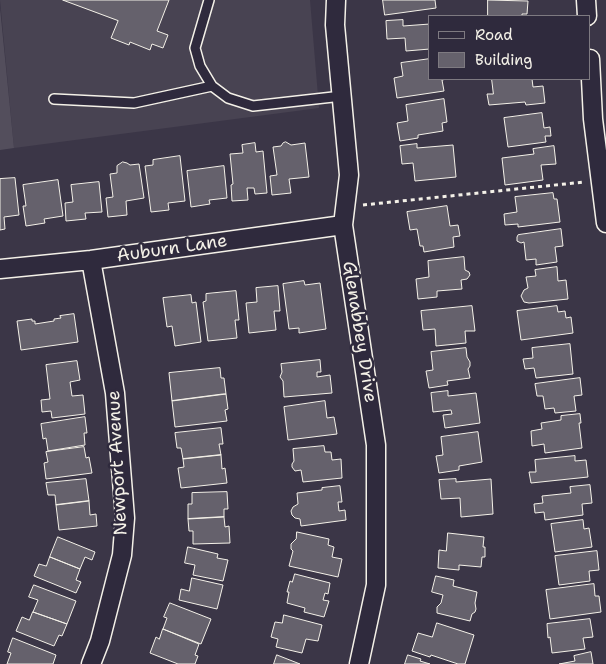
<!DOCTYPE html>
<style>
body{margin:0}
#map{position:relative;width:606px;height:664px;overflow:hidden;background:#3b3647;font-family:"Shantell Sans",sans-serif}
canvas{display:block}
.legend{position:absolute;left:428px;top:15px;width:162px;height:65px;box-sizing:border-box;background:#2f2a3d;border:1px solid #7e7a81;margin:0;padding:6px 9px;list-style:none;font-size:15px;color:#f4f1e8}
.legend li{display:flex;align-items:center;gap:10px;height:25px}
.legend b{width:25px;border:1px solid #7e7a81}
</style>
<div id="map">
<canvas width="606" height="664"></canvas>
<ul class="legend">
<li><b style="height:6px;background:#2f2a3d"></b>Road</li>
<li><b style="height:14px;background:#65616c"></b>Building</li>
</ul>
</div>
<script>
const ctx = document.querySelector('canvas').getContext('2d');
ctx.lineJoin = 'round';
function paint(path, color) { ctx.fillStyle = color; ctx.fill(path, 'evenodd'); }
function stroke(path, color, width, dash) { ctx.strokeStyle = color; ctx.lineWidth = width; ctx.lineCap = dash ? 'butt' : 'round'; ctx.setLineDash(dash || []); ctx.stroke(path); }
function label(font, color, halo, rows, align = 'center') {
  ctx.font = font + ' "Shantell Sans",sans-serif'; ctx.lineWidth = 5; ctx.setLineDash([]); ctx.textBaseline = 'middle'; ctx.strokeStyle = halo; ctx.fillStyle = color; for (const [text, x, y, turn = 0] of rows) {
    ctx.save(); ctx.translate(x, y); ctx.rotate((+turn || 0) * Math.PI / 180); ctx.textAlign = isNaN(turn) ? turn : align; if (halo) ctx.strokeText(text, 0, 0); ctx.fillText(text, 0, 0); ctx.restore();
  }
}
paint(new Path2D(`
 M 0,0 L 310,0 L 319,108 L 14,148 Z`), '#484352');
paint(new Path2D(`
 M 0,8 L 14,148 L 0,150 Z`), '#534e5c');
const building = new Path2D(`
 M 63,0 L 169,0 L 157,31 L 168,35 L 163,48 L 152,44 L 150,50 L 130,42 L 129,45 L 111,38 L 118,21 Z
 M 383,0 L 435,0 L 436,8 L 385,15 Z
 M 488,0 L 528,1 L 527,14 L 522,14 L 522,16 L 488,16 Z
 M 403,20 L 403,26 L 430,24 L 430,49 L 406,51 L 405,38 L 387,39 L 386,21 Z
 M 430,59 L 430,79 L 447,79 L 442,80 L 444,91 L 397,98 L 394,78 L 403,76 L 401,63 Z
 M 492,79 L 532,79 L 533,87 L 543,86 L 545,103 L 526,105 L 525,102 L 489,105 L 487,94 L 493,94 Z
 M 444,99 L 447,122 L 442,123 L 443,131 L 418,135 L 418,138 L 400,141 L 397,123 L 408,121 L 406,105 Z
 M 542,113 L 544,128 L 550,127 L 551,136 L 545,136 L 546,142 L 508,147 L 504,118 Z
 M 286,142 L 291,145 L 305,143 L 309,177 L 289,179 L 291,193 L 272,195 L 270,176 L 277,175 L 273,147 L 281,146 L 283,143 Z
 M 255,143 L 256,152 L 263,151 L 267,193 L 255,194 L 254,188 L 247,188 L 248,200 L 232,201 L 231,185 L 233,184 L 230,154 L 243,153 L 242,145 Z
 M 417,144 L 417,148 L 453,145 L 456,177 L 415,181 L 413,163 L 402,164 L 400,146 Z
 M 554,146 L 556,164 L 541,165 L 543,180 L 505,185 L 502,158 L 534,154 L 533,149 Z
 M 180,156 L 185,201 L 168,203 L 169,210 L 151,212 L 145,166 L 153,165 L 153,160 Z
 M 123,162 L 127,163 L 130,165 L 139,164 L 144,198 L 126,201 L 127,215 L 108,217 L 106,198 L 113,197 L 110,174 L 117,173 L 117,166 Z
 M 224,166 L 227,198 L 209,200 L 210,204 L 191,207 L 187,171 Z
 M 15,178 L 19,215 L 4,217 L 5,229 L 0,230 L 0,179 Z
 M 58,180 L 63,216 L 44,219 L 45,223 L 26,226 L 23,206 L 26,206 L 23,185 Z
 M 99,182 L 102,212 L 85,213 L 86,219 L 66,221 L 65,203 L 73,202 L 71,185 Z
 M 553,193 L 554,199 L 557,199 L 560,222 L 518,227 L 518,224 L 505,225 L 504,214 L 517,212 L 515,197 Z
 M 447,206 L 450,226 L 458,225 L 460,236 L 453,237 L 454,247 L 424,252 L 423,246 L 420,246 L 417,229 L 410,230 L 407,212 Z
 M 561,229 L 563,246 L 555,247 L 557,262 L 536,265 L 536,259 L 526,260 L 524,242 L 521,243 L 517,241 L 517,237 L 518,235 Z
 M 464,257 L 465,270 L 469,272 L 470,275 L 467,279 L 461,280 L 462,289 L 437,291 L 437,297 L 418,299 L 416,279 L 429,277 L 428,261 Z
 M 557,267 L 558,281 L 566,280 L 568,299 L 529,303 L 524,302 L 521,296 L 524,290 L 528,288 L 526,277 L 536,276 L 535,270 Z
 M 304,281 L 305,285 L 320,283 L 326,329 L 299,333 L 299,328 L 289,329 L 283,284 Z
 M 278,286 L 280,311 L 274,311 L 276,330 L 249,333 L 246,303 L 257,302 L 256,288 Z
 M 236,291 L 239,320 L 235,320 L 237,338 L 208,341 L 203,302 L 206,301 L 206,294 Z
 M 191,295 L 192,303 L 196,302 L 201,342 L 175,346 L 172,326 L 167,327 L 163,298 Z
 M 472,306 L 475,331 L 465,331 L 466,343 L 436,346 L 435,329 L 423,330 L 421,311 Z
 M 557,306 L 558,312 L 565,311 L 566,318 L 571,317 L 573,333 L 521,340 L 517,311 Z
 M 74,314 L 78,342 L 21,350 L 17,321 L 32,319 L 32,321 L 35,321 L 35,324 L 54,321 L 54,319 L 61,318 L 60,316 Z
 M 570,344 L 573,374 L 536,378 L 534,368 L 525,369 L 523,359 L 533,358 L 532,348 Z
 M 466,348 L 467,357 L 470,362 L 470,366 L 468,369 L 470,378 L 447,381 L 448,385 L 429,388 L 426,371 L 433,370 L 431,352 Z
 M 320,360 L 321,372 L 317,372 L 317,377 L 330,375 L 332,393 L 284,397 L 283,381 L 280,377 L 282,372 L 281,364 Z
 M 77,361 L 80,380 L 70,382 L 72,396 L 83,395 L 85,414 L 52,418 L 51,411 L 42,412 L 41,400 L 50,399 L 46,365 Z
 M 220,368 L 221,378 L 224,378 L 226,394 L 172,401 L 169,373 Z
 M 580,378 L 582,395 L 574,396 L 576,411 L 555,413 L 554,408 L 545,409 L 543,396 L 537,396 L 535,384 Z
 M 448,391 L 448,396 L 476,393 L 480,423 L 445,428 L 443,415 L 452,414 L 451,410 L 433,412 L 431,393 Z
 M 223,394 L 226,394 L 228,409 L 225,410 L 227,421 L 175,427 L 172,401 Z
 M 325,401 L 327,418 L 334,417 L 337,434 L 288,440 L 284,407 Z
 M 580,414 L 581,423 L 579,423 L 582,448 L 545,453 L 544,444 L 532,446 L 531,431 L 542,429 L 541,423 L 561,420 L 561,416 Z
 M 85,417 L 87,433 L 84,433 L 85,445 L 48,451 L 46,438 L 43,439 L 41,424 Z
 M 221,428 L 223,444 L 219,444 L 221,455 L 183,459 L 181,448 L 177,448 L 175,433 Z
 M 478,432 L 482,462 L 459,466 L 459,470 L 439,473 L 436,456 L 443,455 L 441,437 Z
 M 324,446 L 325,452 L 331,452 L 332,460 L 341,459 L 342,478 L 303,482 L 301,470 L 295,471 L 292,467 L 292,464 L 294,461 L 293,449 Z
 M 84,447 L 86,458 L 89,457 L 92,473 L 46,479 L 44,463 L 48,462 L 46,452 Z
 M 221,455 L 222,469 L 225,468 L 227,483 L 181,488 L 178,468 L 184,467 L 183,459 Z
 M 575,456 L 575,461 L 586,460 L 588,477 L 531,483 L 529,472 L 536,472 L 535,460 Z
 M 86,479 L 89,501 L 56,505 L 55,495 L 48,495 L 46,483 Z
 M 456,479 L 456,482 L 491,479 L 493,514 L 461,517 L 460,498 L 441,499 L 439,480 Z
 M 590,485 L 592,503 L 582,504 L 583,515 L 545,520 L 544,512 L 535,513 L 534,504 L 543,503 L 542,496 L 571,493 L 570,487 Z
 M 340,486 L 342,502 L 338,502 L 339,511 L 345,510 L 346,520 L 301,526 L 300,519 L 295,518 L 292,515 L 291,511 L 293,507 L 298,504 L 297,493 L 322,490 L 322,488 Z
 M 227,492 L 228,509 L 224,509 L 224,517 L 188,519 L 188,504 L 192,504 L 192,493 Z
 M 89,501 L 90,515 L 96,514 L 97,526 L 59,530 L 56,505 Z
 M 224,517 L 225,527 L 229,526 L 230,543 L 193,544 L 193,531 L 189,531 L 188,519 Z
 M 583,520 L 584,529 L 589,528 L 592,547 L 555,552 L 551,524 Z
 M 297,532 L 329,539 L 328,545 L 334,547 L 332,557 L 342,559 L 338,577 L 289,566 L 293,551 L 291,549 L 291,544 L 296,539 Z
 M 448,533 L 484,537 L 483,547 L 485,547 L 485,557 L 482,557 L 481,567 L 459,565 L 459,570 L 438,568 L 439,550 L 446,551 Z
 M 58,537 L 95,552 L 92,560 L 85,557 L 80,569 L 50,557 Z
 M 188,547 L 218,554 L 217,558 L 228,560 L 223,581 L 193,575 L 195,565 L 185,563 Z
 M 597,551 L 599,570 L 589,571 L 590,581 L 559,585 L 555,556 Z
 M 50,557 L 80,569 L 76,580 L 81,582 L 76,593 L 34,576 L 39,564 L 46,566 Z
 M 295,574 L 330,583 L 328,594 L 325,593 L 323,600 L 329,601 L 324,617 L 304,612 L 305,608 L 287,603 L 289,592 L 287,592 L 290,581 L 292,582 Z
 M 436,576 L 454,580 L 453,586 L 477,592 L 475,603 L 476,609 L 475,612 L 472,614 L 470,621 L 437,613 L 437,607 L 441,603 L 443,595 L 432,592 Z
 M 192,578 L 223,585 L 217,609 L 179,600 L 181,589 L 189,591 Z
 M 594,584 L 595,596 L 599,596 L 601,612 L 550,619 L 546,590 Z
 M 34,585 L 76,601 L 67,624 L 33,612 L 38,600 L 29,597 Z
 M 170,603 L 211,619 L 201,644 L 163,629 L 167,618 L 164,617 Z
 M 33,612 L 67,624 L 62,636 L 59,635 L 54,646 L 16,631 L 22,617 L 29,620 Z
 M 284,615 L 322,625 L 318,641 L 306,639 L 302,653 L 276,647 L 278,639 L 271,637 L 275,622 L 282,623 Z
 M 590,619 L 593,637 L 583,638 L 585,649 L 552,653 L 550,637 L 548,638 L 547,624 Z
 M 437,623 L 474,635 L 465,664 L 458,664 L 431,655 L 430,657 L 412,651 L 418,633 L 432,637 Z
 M 163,629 L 199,644 L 195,655 L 198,656 L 195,664 L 178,664 L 150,653 L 156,637 L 159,639 Z
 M 13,638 L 56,655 L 53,664 L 7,664 L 11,653 L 8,652 Z
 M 591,652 L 593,664 L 559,664 L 575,661 L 574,656 Z
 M 277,655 L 300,664 L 274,664 Z
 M 408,655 L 421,659 L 420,661 L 430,664 L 405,664 Z`);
paint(building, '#65616c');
stroke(building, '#f4f1e8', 1);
const service = new Path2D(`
 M 209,0 L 195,48 L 200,66 L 212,86 L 228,98 L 253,106 L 342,96
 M 54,99 L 134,103 L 212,86`);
const minor = new Path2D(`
 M 336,0 L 335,25 L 349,175 L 343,225 L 376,445 L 376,585 L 359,664
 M 586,0 L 587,16
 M 590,59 L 593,119 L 606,223
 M 91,260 L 115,393 L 125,518 L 122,555 L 100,641 L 91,664
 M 0,269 L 91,260 L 343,225`);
stroke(service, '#f4f1e8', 12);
stroke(minor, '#f4f1e8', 21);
stroke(new Path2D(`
 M 363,205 L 584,182`), '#f4f1e8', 3, [4, 4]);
stroke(service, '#2f2a3d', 9);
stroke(minor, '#2f2a3d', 18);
label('18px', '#f4f1e8', '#2f2a3d', [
 ["Auburn Lane",172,249,-8],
 ["Glenabbey Drive",359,332,81],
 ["Newport Avenue",118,463,-93]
]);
</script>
